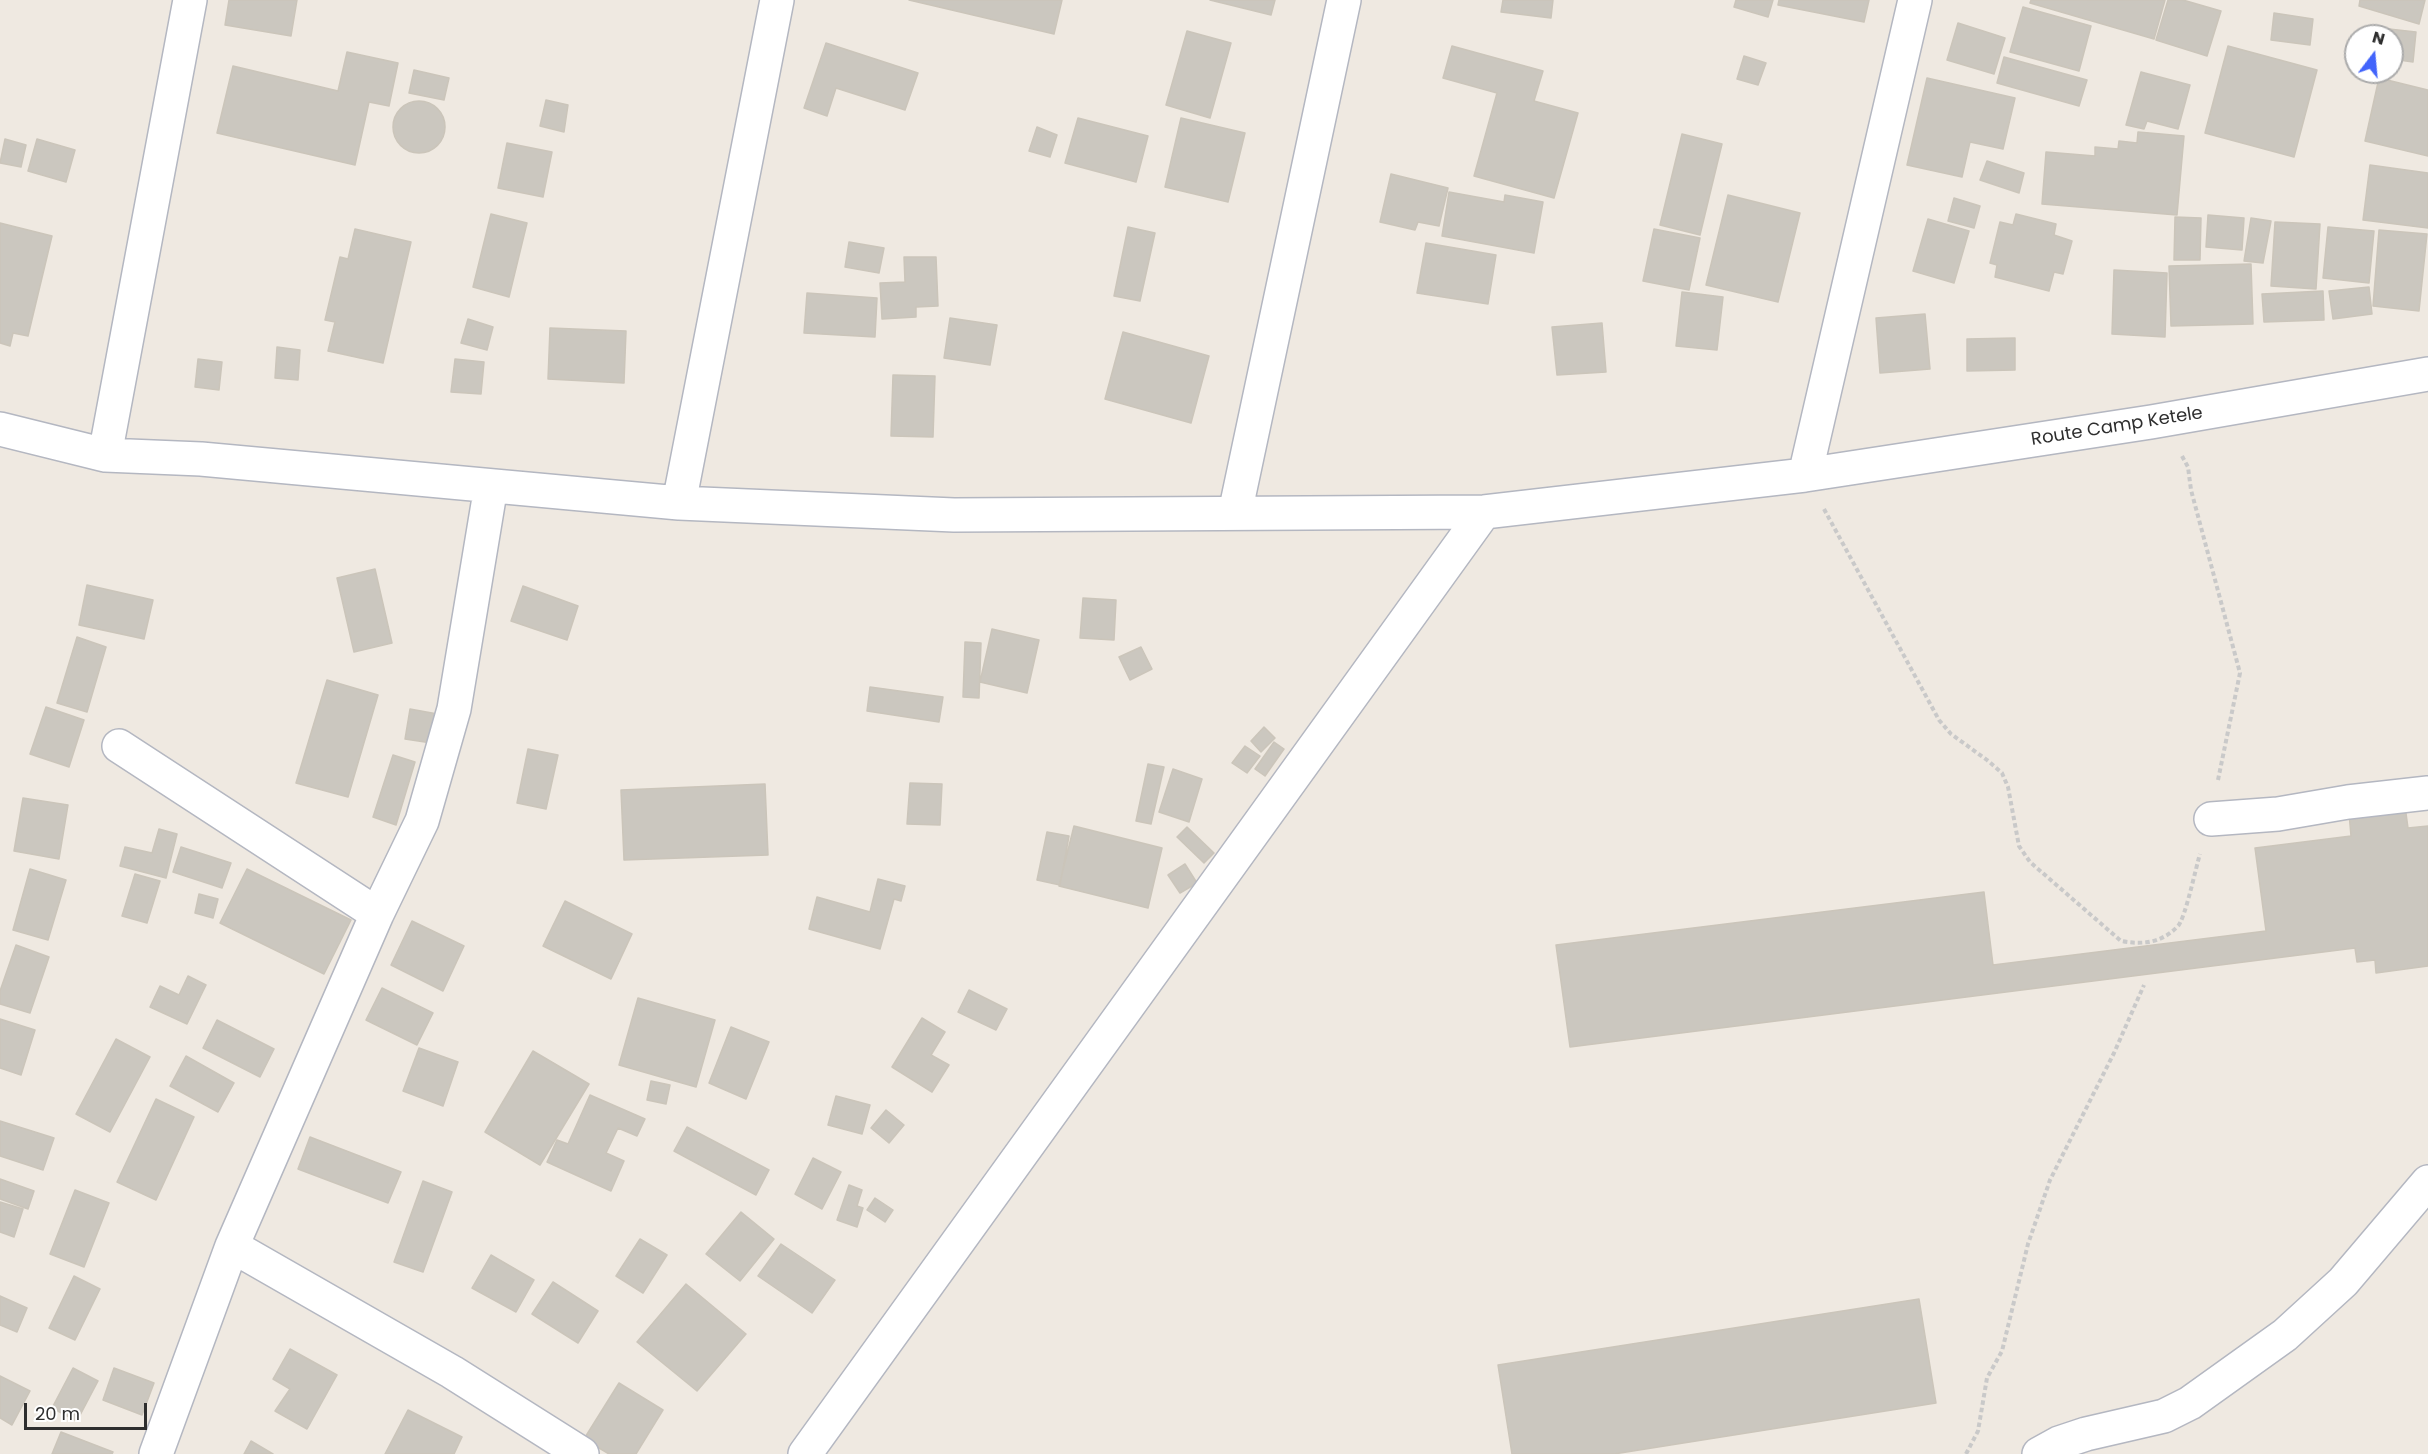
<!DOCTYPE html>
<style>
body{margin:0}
#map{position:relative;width:2428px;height:1454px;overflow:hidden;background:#efe9e1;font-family:Poppins,sans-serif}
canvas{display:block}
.north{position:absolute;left:2344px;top:24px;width:60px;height:60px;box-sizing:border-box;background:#fff;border:2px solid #ababab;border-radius:50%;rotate:16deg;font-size:16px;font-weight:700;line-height:24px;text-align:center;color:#2e2e2e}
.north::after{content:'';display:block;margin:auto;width:21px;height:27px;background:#4264fb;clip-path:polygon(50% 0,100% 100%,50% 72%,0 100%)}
.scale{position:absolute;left:24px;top:1403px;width:123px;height:27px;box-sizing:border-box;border:3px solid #2e2e2e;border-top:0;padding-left:8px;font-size:18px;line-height:21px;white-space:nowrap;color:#2e2e2e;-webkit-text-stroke:4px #fff;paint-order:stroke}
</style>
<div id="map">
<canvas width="2428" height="1454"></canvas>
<div class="north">N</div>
<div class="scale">20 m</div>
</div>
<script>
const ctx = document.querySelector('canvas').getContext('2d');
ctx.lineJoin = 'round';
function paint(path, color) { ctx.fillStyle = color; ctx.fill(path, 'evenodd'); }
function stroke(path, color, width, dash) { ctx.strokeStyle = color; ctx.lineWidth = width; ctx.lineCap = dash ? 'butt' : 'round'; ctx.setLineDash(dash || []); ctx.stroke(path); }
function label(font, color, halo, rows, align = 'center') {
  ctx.font = font + ' Poppins,sans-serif'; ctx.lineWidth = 4.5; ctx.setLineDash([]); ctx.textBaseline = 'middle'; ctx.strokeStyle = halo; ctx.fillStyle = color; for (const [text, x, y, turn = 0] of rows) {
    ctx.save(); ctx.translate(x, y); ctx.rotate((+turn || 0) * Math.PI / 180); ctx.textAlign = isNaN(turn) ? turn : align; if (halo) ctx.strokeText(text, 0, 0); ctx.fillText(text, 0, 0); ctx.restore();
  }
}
const building = new Path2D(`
 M 229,0 L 297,0 L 291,36 L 225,25 Z
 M 909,0 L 1062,0 L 1054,34 Z
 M 1210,0 L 1275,0 L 1271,15 Z
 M 1503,0 L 1553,0 L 1551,18 L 1501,12 Z
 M 1736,0 L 1773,0 L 1768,17 L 1734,7 Z
 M 1779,0 L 1869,0 L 1864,22 L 1778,5 Z
 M 2031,0 L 2165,0 L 2154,39 L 2030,3 Z
 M 2168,0 L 2183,0 L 2221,11 L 2207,56 L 2156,40 Z
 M 2360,0 L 2425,0 L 2419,24 L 2359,6 Z
 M 2023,7 L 2091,26 L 2079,71 L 2010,52 Z
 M 2274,13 L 2313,19 L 2310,45 L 2271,40 Z
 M 1958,23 L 2005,38 L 1994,74 L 1947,60 Z
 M 2389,29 L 2416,32 L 2413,62 L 2392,59 L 2392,36 L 2388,36 Z
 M 1187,31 L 1231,43 L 1210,118 L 1166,105 Z
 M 826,43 L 918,73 L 905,110 L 836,88 L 827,116 L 804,108 Z
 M 1452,46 L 1543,71 L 1534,101 L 1578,113 L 1554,198 L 1474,176 L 1497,93 L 1443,78 Z
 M 2228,46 L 2317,70 L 2294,157 L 2205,133 Z
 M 347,52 L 398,63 L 389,106 L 369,102 L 355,165 L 217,133 L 233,66 L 338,91 Z
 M 1744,56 L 1766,63 L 1758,85 L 1737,79 Z
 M 2004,57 L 2087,80 L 2079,106 L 1997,83 Z
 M 414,70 L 449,78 L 444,100 L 409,93 Z
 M 2141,72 L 2190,85 L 2178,129 L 2147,121 L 2144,129 L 2126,125 Z
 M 1927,78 L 2015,98 L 2003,149 L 1970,142 L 1962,177 L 1907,165 Z
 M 2379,78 L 2428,90 L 2428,156 L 2365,141 Z
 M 546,100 L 568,105 L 564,132 L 540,126 Z
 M393 127a26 26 0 1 1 52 0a26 26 0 1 1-52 0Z
 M 1078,118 L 1148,136 L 1136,182 L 1065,163 Z
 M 1181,118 L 1245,133 L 1228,202 L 1165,187 Z
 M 1037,127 L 1057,135 L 1050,157 L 1029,151 Z
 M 2138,132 L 2184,136 L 2177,215 L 2042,204 L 2046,152 L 2095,156 L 2095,147 L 2118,149 L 2119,141 L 2137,143 Z
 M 1682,134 L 1722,144 L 1700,235 L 1660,225 Z
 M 5,139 L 26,145 L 21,167 L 0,163 Z
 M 37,139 L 75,150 L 66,182 L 28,171 Z
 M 507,143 L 552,152 L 543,197 L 498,188 Z
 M 1987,161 L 2024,173 L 2019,193 L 1980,180 Z
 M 2370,165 L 2428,173 L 2428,228 L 2363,220 Z
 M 1391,174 L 1448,188 L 1439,226 L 1418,222 L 1415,230 L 1380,222 Z
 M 1449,192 L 1504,202 L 1505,195 L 1543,202 L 1534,253 L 1442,236 Z
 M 1728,195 L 1800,213 L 1778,302 L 1706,285 Z
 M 1954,198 L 1980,206 L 1974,228 L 1948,221 Z
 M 491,214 L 527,223 L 509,297 L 473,287 Z
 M 2016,214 L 2056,224 L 2054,235 L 2072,241 L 2063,274 L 2054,272 L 2049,291 L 1995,277 L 1997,265 L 1990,263 L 2000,222 L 2013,225 Z
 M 2208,215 L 2244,218 L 2242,250 L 2206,247 Z
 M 2175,217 L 2201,218 L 2200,260 L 2174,260 Z
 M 2251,218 L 2271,221 L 2263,263 L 2244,261 Z
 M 1928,219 L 1969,231 L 1954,283 L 1913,271 Z
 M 2275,222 L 2320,224 L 2316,289 L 2271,286 Z
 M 0,223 L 52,236 L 28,336 L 13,333 L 10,346 L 0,343 Z
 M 1128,227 L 1155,233 L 1140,301 L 1114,296 Z
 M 2328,227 L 2374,231 L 2369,283 L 2323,278 Z
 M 355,229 L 411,242 L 383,363 L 328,351 L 335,322 L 325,320 L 340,257 L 348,259 Z
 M 1654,229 L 1700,238 L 1689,290 L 1643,281 Z
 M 2379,230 L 2427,234 L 2419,311 L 2373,306 Z
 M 849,242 L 884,248 L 879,273 L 845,267 Z
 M 1426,243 L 1496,255 L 1488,304 L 1417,293 Z
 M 904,257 L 936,257 L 938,306 L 916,307 L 916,317 L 882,319 L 880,283 L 905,282 Z
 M 2251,264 L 2253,324 L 2171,326 L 2169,266 Z
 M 2114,270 L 2167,273 L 2165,337 L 2112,334 Z
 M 2369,287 L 2372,314 L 2333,319 L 2329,291 Z
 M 2323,291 L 2324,320 L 2264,322 L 2262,294 Z
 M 1682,292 L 1723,297 L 1717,350 L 1676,346 Z
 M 807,293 L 877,298 L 875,337 L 804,333 Z
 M 1925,314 L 1930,369 L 1880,373 L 1876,318 Z
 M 950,318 L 997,325 L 990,365 L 944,358 Z
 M 468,319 L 493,327 L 487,350 L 461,343 Z
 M 1602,323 L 1606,372 L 1557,375 L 1552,327 Z
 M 550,328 L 626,331 L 624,383 L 548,379 Z
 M 1123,332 L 1209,356 L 1191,423 L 1105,399 Z
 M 2015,338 L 2015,370 L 1967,371 L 1967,339 Z
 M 277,347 L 300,350 L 298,380 L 275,378 Z
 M 198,359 L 222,362 L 219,390 L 195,387 Z
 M 455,359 L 484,362 L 481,394 L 451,392 Z
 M 893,375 L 935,376 L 933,437 L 891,436 Z
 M 375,569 L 392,643 L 354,652 L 337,578 Z
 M 87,585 L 153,600 L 144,639 L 79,625 Z
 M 523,586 L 578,606 L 567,640 L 511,621 Z
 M 1083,598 L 1116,600 L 1114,640 L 1080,638 Z
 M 992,629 L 1039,640 L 1027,693 L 980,682 Z
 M 77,637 L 106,647 L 87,712 L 57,703 Z
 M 965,642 L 981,643 L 979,698 L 963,697 Z
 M 1141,647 L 1152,669 L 1130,680 L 1119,657 Z
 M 327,680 L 378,695 L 348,797 L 296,783 Z
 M 870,687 L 943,697 L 939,722 L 867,711 Z
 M 46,707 L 84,720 L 69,767 L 30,754 Z
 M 410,709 L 443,715 L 438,744 L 405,739 Z
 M 1264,727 L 1275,738 L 1261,752 L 1251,741 Z
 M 1274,742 L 1284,749 L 1265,776 L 1255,769 Z
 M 1245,746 L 1260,756 L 1247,773 L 1232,763 Z
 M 528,749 L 558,755 L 546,809 L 517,803 Z
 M 393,755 L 415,762 L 396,825 L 373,817 Z
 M 1148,764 L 1164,767 L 1151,824 L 1136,821 Z
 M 1173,769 L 1202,779 L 1189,822 L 1159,812 Z
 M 910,783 L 942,784 L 940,825 L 907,824 Z
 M 765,784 L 768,855 L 624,860 L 621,790 Z
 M 23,798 L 68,805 L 59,859 L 14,851 Z
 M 2405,806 L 2408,828 L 2428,826 L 2428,966 L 2376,973 L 2375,960 L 2357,962 L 2355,948 L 1570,1047 L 1556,945 L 1984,892 L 1993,965 L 2266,931 L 2255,848 L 2351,836 L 2349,813 Z
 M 1074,826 L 1162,848 L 1148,908 L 1059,886 Z
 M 1187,827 L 1214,853 L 1204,863 L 1177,837 Z
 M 159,829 L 177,834 L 166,878 L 120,866 L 125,847 L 152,853 Z
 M 1047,832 L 1069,836 L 1060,885 L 1037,880 Z
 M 181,847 L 231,863 L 222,888 L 173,872 Z
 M 1185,864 L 1197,883 L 1180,893 L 1168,875 Z
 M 30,869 L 66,880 L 48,940 L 13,930 Z
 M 247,869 L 351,920 L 324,974 L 220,923 Z
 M 135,874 L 160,881 L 147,923 L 122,916 Z
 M 878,879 L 905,886 L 901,901 L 894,899 L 880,949 L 809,929 L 817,897 L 870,912 Z
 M 199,894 L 218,899 L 213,918 L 195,913 Z
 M 565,901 L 632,934 L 611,979 L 543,946 Z
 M 412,921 L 464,946 L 443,991 L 391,965 Z
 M 16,945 L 49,957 L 30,1013 L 0,1004 L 0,991 Z
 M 188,976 L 206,985 L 187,1024 L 150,1007 L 160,986 L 179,995 Z
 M 382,988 L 433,1013 L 417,1045 L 366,1020 Z
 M 969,990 L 1007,1009 L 996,1030 L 958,1012 Z
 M 638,998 L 715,1020 L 696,1087 L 619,1065 Z
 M 922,1018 L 945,1032 L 931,1055 L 949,1065 L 932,1092 L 892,1067 Z
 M 0,1019 L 35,1030 L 21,1075 L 0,1068 Z
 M 217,1020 L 274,1049 L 260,1077 L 203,1048 Z
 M 731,1027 L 769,1042 L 746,1099 L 709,1083 Z
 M 116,1039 L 150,1057 L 110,1132 L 76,1114 Z
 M 419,1048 L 458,1062 L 443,1106 L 403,1091 Z
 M 533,1051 L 589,1084 L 540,1165 L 485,1132 Z
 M 186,1056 L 234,1083 L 218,1112 L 170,1086 Z
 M 651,1081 L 670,1085 L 666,1104 L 647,1100 Z
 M 590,1095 L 645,1119 L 637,1136 L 618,1128 L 606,1153 L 624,1161 L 611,1191 L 547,1162 L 557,1140 L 568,1144 Z
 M 836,1096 L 870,1105 L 862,1134 L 828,1125 Z
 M 156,1099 L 194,1117 L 156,1200 L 117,1182 Z
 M 886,1110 L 904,1125 L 889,1143 L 871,1128 Z
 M 0,1121 L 54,1138 L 43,1170 L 0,1156 Z
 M 687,1127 L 769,1170 L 756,1195 L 674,1151 Z
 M 310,1137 L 401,1172 L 388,1203 L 298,1169 Z
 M 813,1158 L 841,1172 L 822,1209 L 795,1194 Z
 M 0,1179 L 34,1191 L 28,1209 L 0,1199 Z
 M 423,1181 L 452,1192 L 423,1272 L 394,1262 Z
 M 849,1185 L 862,1190 L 857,1206 L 863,1208 L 857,1227 L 837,1220 Z
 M 75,1190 L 109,1203 L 84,1267 L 50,1254 Z
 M 875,1198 L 893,1210 L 885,1222 L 867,1210 Z
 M 0,1202 L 23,1209 L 14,1237 L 0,1232 Z
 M 741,1212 L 774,1239 L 740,1281 L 706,1254 Z
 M 640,1239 L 667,1255 L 643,1293 L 616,1276 Z
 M 781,1244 L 835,1280 L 812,1313 L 758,1276 Z
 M 491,1255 L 534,1280 L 516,1312 L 472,1288 Z
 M 74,1276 L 100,1289 L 75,1340 L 49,1328 Z
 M 553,1282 L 598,1311 L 578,1343 L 532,1314 Z
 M 686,1284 L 746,1334 L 697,1391 L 637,1342 Z
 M 0,1296 L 27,1308 L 17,1332 L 0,1325 Z
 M 1919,1299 L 1936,1403 L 1614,1454 L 1512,1454 L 1498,1365 Z
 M 290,1349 L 337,1375 L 307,1429 L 275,1411 L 290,1389 L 273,1379 Z
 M 73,1368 L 98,1381 L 77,1421 L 52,1408 Z
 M 114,1368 L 154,1383 L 142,1415 L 103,1400 Z
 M 0,1376 L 30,1391 L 12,1425 L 0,1418 Z
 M 619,1383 L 663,1410 L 636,1454 L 609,1454 L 584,1439 Z
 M 408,1410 L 462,1437 L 454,1454 L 385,1454 Z
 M 61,1432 L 113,1452 L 112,1454 L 52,1454 Z
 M 251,1441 L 273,1454 L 244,1454 Z`);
paint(building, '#cbc7bf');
stroke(building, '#cbc5ba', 1.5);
const minor = new Path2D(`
 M 0,429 L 105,455 L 201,459 L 679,503 L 954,515 L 1484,512 L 1805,475 L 2151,422 L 2428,374
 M 105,455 L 190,0
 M 1805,475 L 1915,0
 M 679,503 L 777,0
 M 1235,513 L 1344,0
 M 119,746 L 377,914
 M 2211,819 L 2278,814 L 2348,802 L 2428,793
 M 232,1246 L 452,1372 L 582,1454
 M 156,1454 L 232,1246 L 377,914 L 422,821 L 454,709 L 491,486
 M 805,1454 L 1484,512
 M 2039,1454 L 2059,1443 L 2086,1434 L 2164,1416 L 2190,1403 L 2285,1335 L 2343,1282 L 2428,1182`);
stroke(minor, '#b4b7c1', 36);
stroke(new Path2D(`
 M 2182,456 L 2188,467 L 2191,490 L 2240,673 L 2218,780
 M 1824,509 L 1939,720 L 1951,734 L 1987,760 L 2002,773 L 2008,787 L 2019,846 L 2030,862 L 2121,941 C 2142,945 2162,943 2178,926 C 2185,919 2196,867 2200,854
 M 1966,1454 L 1978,1431 L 1987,1378 L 2002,1351 L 2028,1244 L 2050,1180 L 2114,1053 L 2144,985`), '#c9c9c9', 4, [4.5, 3]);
stroke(minor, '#fff', 33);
label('18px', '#2e2e2e', '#fff', [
 ["Route Camp Ketele",2117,427,-9]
]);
</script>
